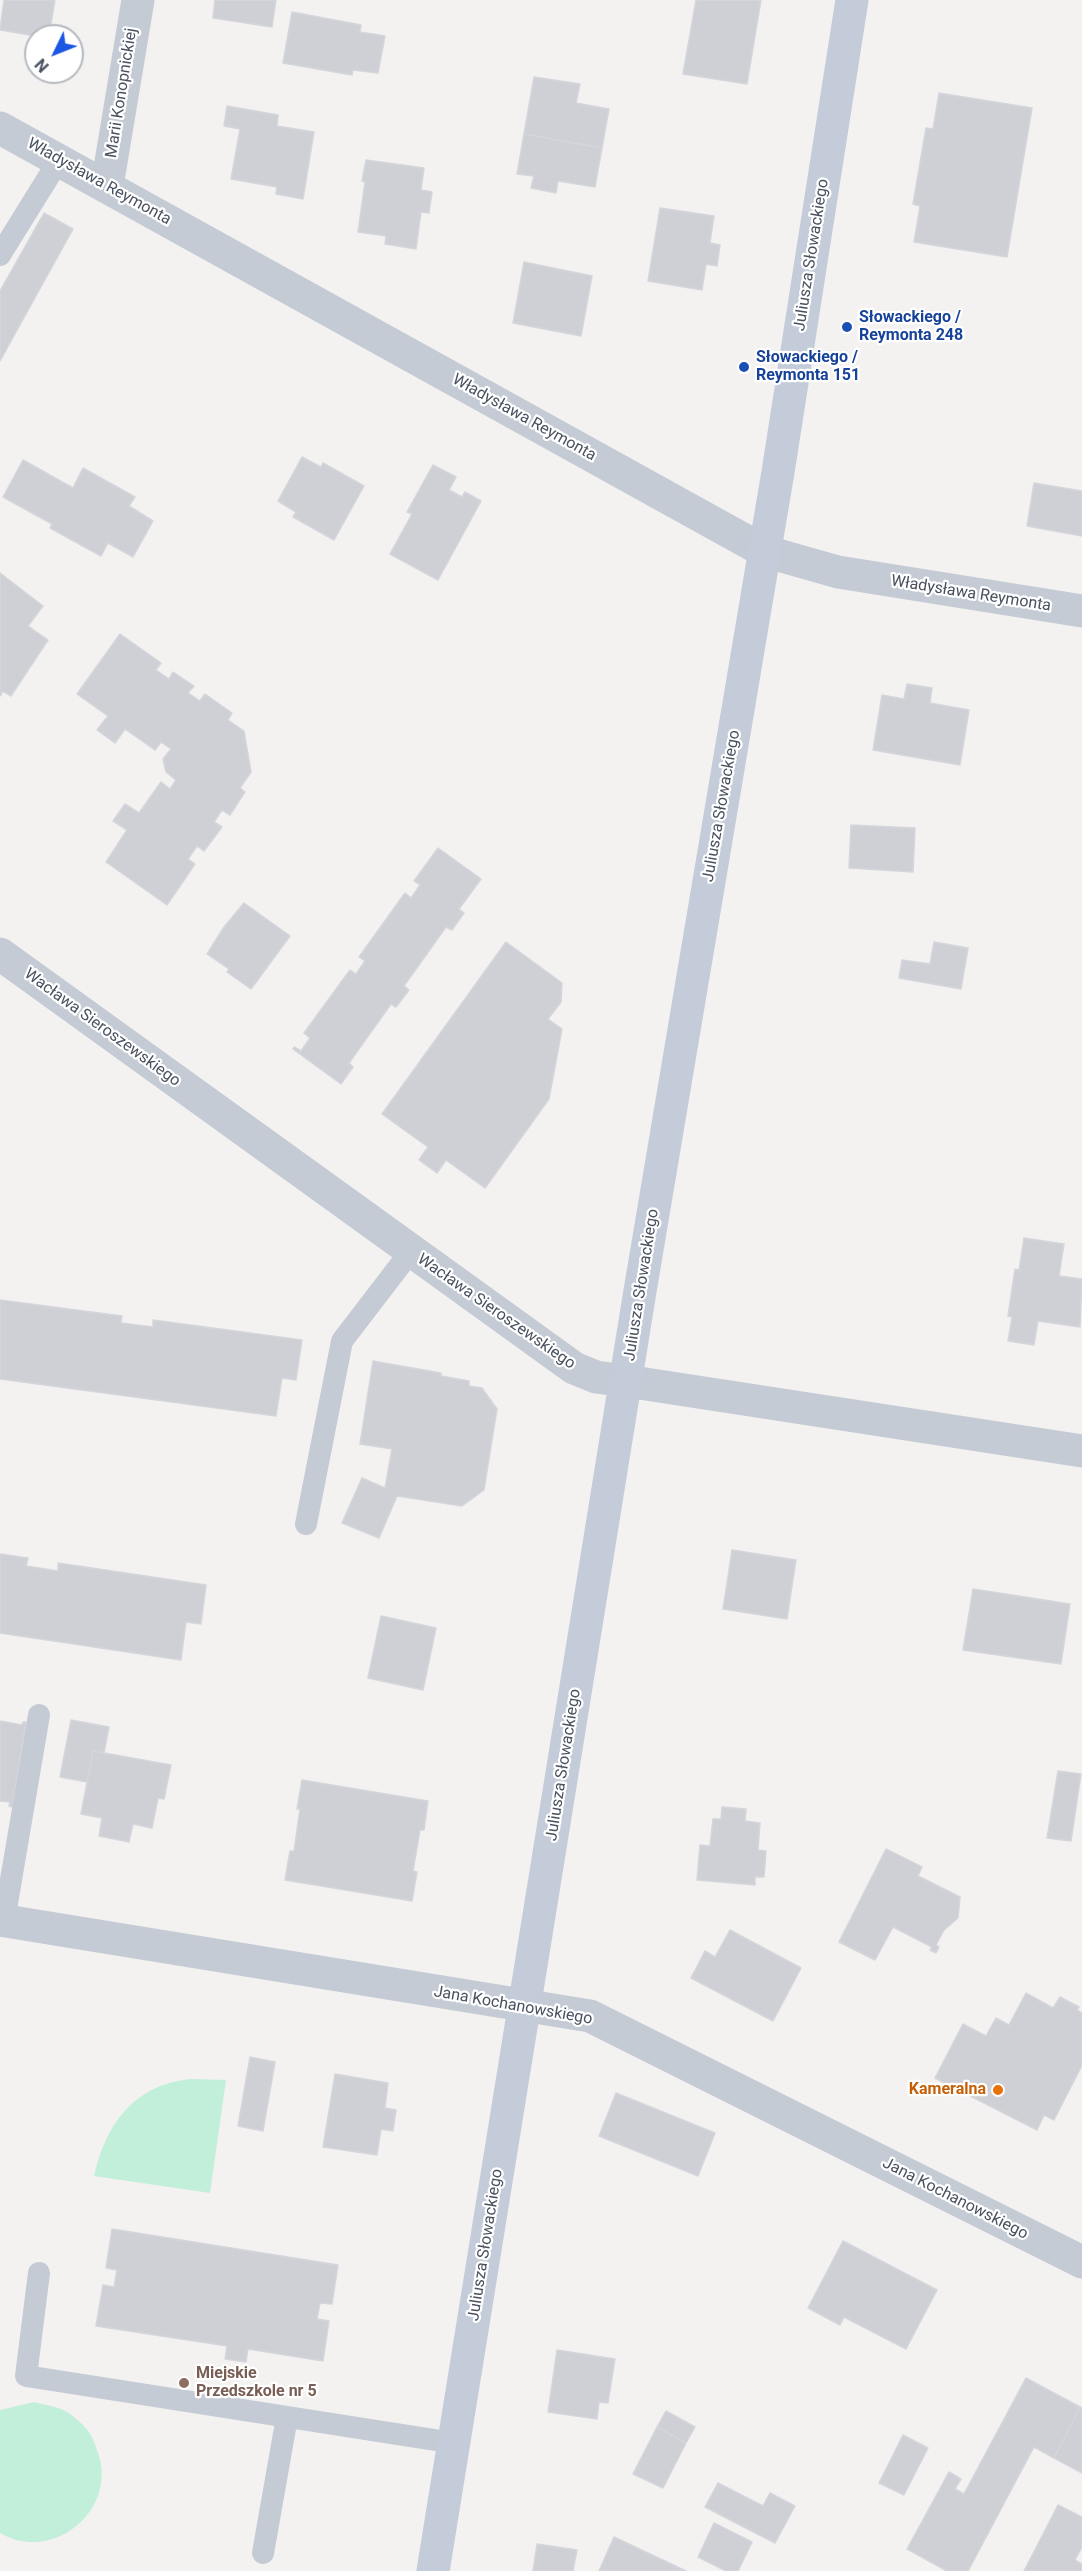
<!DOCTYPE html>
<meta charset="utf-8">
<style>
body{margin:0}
#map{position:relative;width:1082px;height:2571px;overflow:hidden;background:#f3f2f1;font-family:Roboto,sans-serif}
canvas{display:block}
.north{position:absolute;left:24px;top:24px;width:60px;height:60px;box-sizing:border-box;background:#fff;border:2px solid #b6b9bf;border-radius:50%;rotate:227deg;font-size:16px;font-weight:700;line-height:24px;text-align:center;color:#49515f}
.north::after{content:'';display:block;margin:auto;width:21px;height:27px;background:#1b56e3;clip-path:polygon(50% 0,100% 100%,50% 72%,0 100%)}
</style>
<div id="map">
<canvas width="1082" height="2571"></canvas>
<div class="north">N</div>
</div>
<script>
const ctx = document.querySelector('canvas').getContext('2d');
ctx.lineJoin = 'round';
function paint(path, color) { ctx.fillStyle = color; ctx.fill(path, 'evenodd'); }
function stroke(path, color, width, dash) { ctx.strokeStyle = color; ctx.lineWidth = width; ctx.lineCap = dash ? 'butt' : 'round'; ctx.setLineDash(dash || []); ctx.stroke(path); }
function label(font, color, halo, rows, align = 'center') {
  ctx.font = font + ' Roboto,sans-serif'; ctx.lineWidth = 4.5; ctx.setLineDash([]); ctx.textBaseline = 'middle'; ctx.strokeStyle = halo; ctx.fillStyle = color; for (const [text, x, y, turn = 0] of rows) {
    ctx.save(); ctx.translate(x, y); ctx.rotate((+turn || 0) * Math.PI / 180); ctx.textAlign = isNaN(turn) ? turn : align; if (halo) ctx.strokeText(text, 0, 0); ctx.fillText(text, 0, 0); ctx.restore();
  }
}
paint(new Path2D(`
 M 189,2079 L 226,2080 L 210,2193 L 94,2176 C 106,2124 133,2086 189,2079 Z
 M 34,2402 C 44,2405 56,2406 65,2411 C 72,2414 78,2421 83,2425 C 92,2434 94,2441 98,2453 C 118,2510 53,2564 0,2533 L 0,2410 Z`), '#c1efda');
const building = new Path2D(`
 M 4,0 L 55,0 L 49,36 L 36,36 L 0,30 Z
 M 215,0 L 276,0 L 272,27 L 213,18 Z
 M 696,0 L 761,0 L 747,84 L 683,74 Z
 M 292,12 L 361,25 L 360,32 L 385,36 L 378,73 L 353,70 L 352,75 L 283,63 Z
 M 534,77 L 580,84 L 576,103 L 609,109 L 602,148 L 524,134 Z
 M 939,93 L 1032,108 L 1007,257 L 914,242 L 920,206 L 913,204 L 926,128 L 933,129 Z
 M 227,106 L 278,115 L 277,126 L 314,132 L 303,199 L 276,194 L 277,187 L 231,179 L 240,129 L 224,126 Z
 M 524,134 L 602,148 L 595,187 L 558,181 L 556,193 L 531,188 L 534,176 L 517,174 Z
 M 366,160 L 424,168 L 421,190 L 432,192 L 429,213 L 421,212 L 416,249 L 385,244 L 386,236 L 358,232 L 365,182 L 362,181 Z
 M 660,208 L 714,216 L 710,243 L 720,245 L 717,266 L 706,264 L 702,290 L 648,281 Z
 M 44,213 L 73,229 L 0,361 L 0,291 Z
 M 524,262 L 592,276 L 581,336 L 513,323 Z
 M 302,457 L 321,467 L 323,463 L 364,486 L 334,540 L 293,517 L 296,512 L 278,501 Z
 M 23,460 L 73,488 L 83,468 L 135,497 L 129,506 L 153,521 L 133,557 L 108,543 L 101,556 L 50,528 L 52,524 L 3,497 Z
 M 433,465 L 456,477 L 449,490 L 462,497 L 465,492 L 481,501 L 438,580 L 390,554 L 412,514 L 407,512 Z
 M 1034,483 L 1082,491 L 1082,536 L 1027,526 Z
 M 0,573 L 43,606 L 28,626 L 48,640 L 11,696 L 3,691 L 0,696 Z
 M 120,634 L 161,663 L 156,670 L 169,679 L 173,672 L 194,686 L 188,693 L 200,701 L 205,694 L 232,713 L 228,720 L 244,731 L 251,772 L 240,788 L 245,792 L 230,815 L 222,810 L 214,822 L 222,827 L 204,851 L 197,846 L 188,859 L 195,864 L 167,905 L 106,862 L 127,830 L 113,821 L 125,804 L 139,813 L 161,782 L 170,789 L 176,780 L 166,772 L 163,759 L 171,749 L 161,742 L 155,750 L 125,729 L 115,743 L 97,730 L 108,716 L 77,694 Z
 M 907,684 L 932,688 L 930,703 L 969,710 L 960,765 L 873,750 L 882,695 L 904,699 Z
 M 851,825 L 915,828 L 913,872 L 849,868 Z
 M 438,848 L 481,879 L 459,909 L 464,913 L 452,930 L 446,927 L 404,986 L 409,990 L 396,1007 L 391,1004 L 349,1063 L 353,1067 L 341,1084 L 293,1049 L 294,1047 L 301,1051 L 310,1038 L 304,1033 L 350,970 L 356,974 L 365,961 L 359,957 L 405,893 L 411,898 L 420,885 L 414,881 Z
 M 244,903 L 290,936 L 251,989 L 227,972 L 229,969 L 207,954 L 224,927 Z
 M 506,942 L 562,983 L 561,1002 L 548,1019 L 562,1029 L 549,1099 L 485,1188 L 446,1160 L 437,1173 L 419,1160 L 428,1147 L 382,1114 Z
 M 934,942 L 968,948 L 961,989 L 899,978 L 902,960 L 930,964 Z
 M 1024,1238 L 1064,1244 L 1059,1276 L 1082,1279 L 1080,1327 L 1038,1321 L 1034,1345 L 1008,1341 L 1012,1317 L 1008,1316 L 1015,1269 L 1019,1270 Z
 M 0,1300 L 122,1316 L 121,1323 L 153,1327 L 153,1320 L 302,1340 L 296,1380 L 282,1378 L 276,1416 L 0,1379 Z
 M 373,1361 L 441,1373 L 441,1376 L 469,1381 L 469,1386 L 482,1388 L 497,1409 L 484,1490 L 462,1506 L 397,1496 L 379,1538 L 342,1523 L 362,1478 L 385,1488 L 392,1449 L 360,1444 Z
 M 732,1550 L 796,1560 L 787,1619 L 723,1609 Z
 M 0,1554 L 28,1558 L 26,1566 L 58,1571 L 58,1563 L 206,1585 L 201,1624 L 186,1622 L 181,1660 L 0,1633 Z
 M 973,1589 L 1070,1604 L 1061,1664 L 963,1650 Z
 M 381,1616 L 436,1628 L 423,1690 L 368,1678 Z
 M 71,1720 L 109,1727 L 104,1753 L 93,1751 L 87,1782 L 60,1777 Z
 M 0,1721 L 22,1725 L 23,1722 L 26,1722 L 12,1807 L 9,1806 L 10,1802 L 0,1801 Z
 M 93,1751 L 171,1765 L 164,1799 L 158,1798 L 152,1828 L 133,1824 L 129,1842 L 99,1836 L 102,1818 L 81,1814 Z
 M 1058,1771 L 1081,1774 L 1071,1841 L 1047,1838 Z
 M 302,1780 L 428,1801 L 424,1830 L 420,1830 L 413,1871 L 417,1872 L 412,1901 L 285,1880 L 290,1851 L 294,1851 L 300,1809 L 297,1809 Z
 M 722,1807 L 746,1809 L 745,1821 L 760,1823 L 758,1850 L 766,1851 L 764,1877 L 755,1877 L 755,1885 L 697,1880 L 700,1845 L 710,1846 L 713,1819 L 721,1819 Z
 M 886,1849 L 922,1867 L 918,1876 L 960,1897 L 958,1918 L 944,1930 L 936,1945 L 939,1947 L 936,1953 L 930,1950 L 932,1947 L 893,1927 L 875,1960 L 839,1942 Z
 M 730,1930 L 801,1968 L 773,2021 L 691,1978 L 705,1951 L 715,1957 Z
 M 1026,1993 L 1053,2008 L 1060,1997 L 1079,2007 L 1077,2010 L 1082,2013 L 1082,2065 L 1054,2120 L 1044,2115 L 1037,2130 L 935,2078 L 963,2024 L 986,2036 L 996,2018 L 1009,2025 Z
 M 250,2057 L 275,2062 L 263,2131 L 238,2126 Z
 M 335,2074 L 388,2083 L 385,2108 L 396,2110 L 393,2131 L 381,2129 L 377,2155 L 323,2147 Z
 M 616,2093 L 715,2133 L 698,2176 L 599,2136 Z
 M 112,2229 L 338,2265 L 332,2304 L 320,2303 L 317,2319 L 329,2321 L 323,2361 L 248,2349 L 246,2362 L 225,2359 L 227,2346 L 96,2326 L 103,2285 L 114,2287 L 117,2270 L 106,2268 Z
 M 843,2241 L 937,2290 L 906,2349 L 844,2317 L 840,2325 L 808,2308 Z
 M 557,2350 L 615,2359 L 608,2403 L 599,2402 L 597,2419 L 548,2412 Z
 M 1026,2378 L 1080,2407 L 1054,2458 L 1034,2447 L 968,2571 L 947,2571 L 907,2549 L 949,2472 L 961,2479 L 955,2489 L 964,2494 Z
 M 1080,2407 L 1082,2408 L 1082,2473 L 1054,2458 Z
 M 666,2411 L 695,2427 L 686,2443 L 657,2427 Z
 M 657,2427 L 686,2443 L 663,2488 L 633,2474 Z
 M 903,2435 L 928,2448 L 904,2495 L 879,2483 Z
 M 718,2483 L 763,2506 L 770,2493 L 795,2506 L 775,2543 L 705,2507 Z
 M 1058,2505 L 1082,2517 L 1082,2547 L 1075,2560 L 1082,2564 L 1082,2571 L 1024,2571 Z
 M 714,2523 L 752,2542 L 738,2571 L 726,2571 L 698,2557 Z
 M 614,2537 L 686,2571 L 599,2571 Z
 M 537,2544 L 577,2550 L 573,2571 L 533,2571 Z`);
paint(building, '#ced0d5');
stroke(building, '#d5d6dc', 1.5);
stroke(new Path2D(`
 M 0,255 L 59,160
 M 306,1524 L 342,1341 L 411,1251
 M 4,1921 L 39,1715
 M 39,2273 L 26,2376 L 454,2443
 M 263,2553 L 287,2417`), '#c5cbd5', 22);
stroke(new Path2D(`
 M 0,128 L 764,551 L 838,572 L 1082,611
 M 107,186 L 138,0
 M 0,954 L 574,1368 L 596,1377 L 626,1381 L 1082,1451
 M 0,1920 L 590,2016 L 1082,2262`), '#c5cbd5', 33);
stroke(new Path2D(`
 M 433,2571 L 640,1291 L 778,472 L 852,0`), '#c4cbd9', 33);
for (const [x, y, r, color] of [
 [847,327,6,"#1a4fb4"],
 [744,367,6,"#1a4fb4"],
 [998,2090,6,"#e8710a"],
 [184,2383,6,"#8d6e63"]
]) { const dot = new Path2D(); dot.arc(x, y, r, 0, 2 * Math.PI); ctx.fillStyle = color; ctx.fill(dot); stroke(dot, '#fff', 2); }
label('16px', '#49515f', '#fff', [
 ["Marii Konopnickiej",122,93,-81],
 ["Władysława Reymonta",99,182,29],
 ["Juliusza Słowackiego",812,255,-81],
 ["Władysława Reymonta",524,418,29],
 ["Władysława Reymonta",971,594,9],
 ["Juliusza Słowackiego",722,806,-80],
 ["Wacława Sieroszewskiego",102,1028,36],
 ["Juliusza Słowackiego",642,1285,-81],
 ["Wacława Sieroszewskiego",496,1312,35],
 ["Juliusza Słowackiego",564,1765,-81],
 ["Jana Kochanowskiego",513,2006,10],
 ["Jana Kochanowskiego",955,2199,27],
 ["Juliusza Słowackiego",486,2245,-81]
]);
label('bold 16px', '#164399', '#fff', [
 ["Słowackiego /",859,318],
 ["Reymonta 248",859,336],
 ["Słowackiego /",756,358],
 ["Reymonta 151",756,376]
], 'left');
label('bold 16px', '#c56008', '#fff', [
 ["Kameralna",986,2090]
], 'right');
label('bold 16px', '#785e54', '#fff', [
 ["Miejskie",196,2374],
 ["Przedszkole nr 5",196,2392]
], 'left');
</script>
